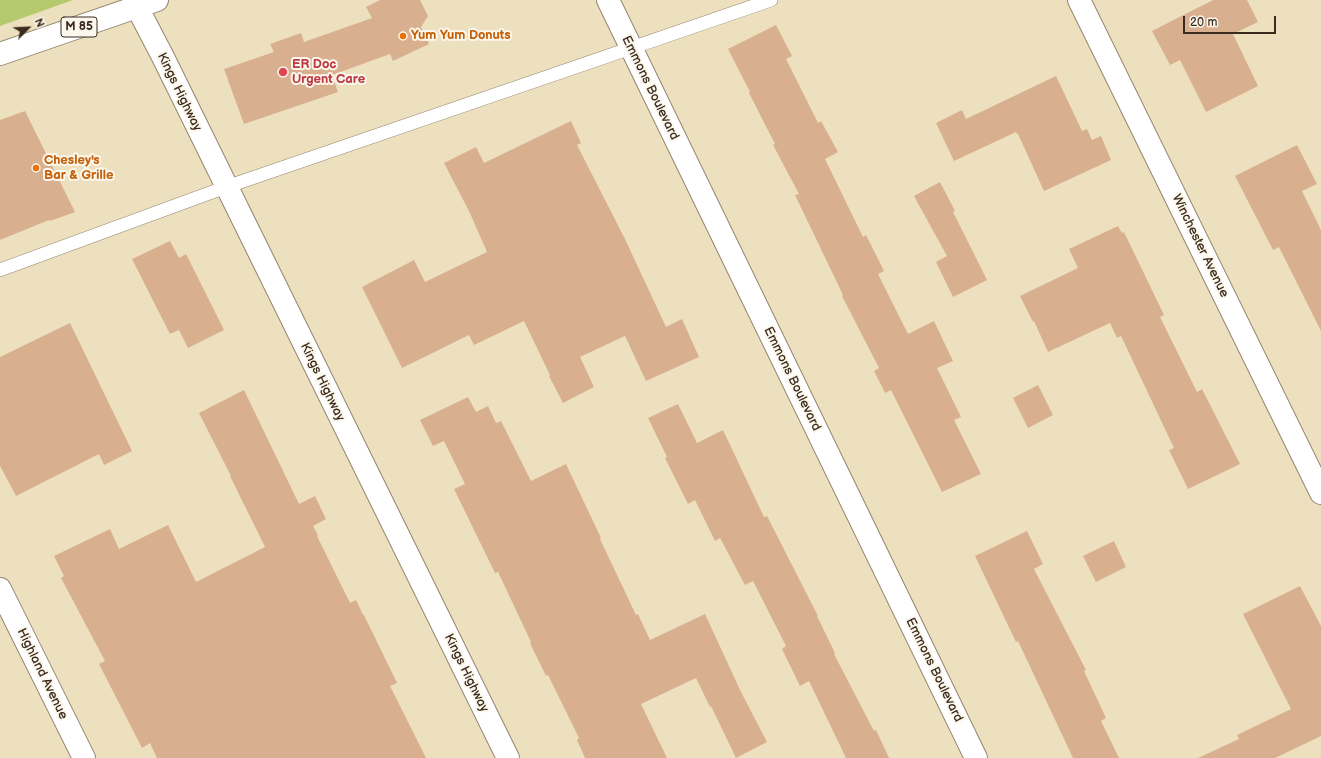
<!DOCTYPE html>
<style>
body{margin:0}
#map{position:relative;width:1321px;height:758px;overflow:hidden;background:#ede0bf;font-family:"Balsamiq Sans",sans-serif}
canvas{display:block}
.north{position:absolute;left:8px;top:8px;width:40px;height:40px;-webkit-text-stroke:3px #fbf7ec;paint-order:stroke;rotate:66deg;font-size:11px;font-weight:700;line-height:16px;text-align:center;color:#3b2a1e}
.north::after{content:'';display:block;margin:auto;width:14px;height:18px;background:#3b2a1e;clip-path:polygon(50% 0,100% 100%,50% 72%,0 100%)}
.scale{position:absolute;left:1183px;top:16px;width:93px;height:18px;box-sizing:border-box;border:2px solid #3b2a1e;border-top:0;padding-left:5px;font-size:12px;line-height:14px;white-space:nowrap;color:#3b2a1e;-webkit-text-stroke:3px #fbf7ec;paint-order:stroke}
</style>
<div id="map">
<canvas width="1321" height="758"></canvas>
<div class="north">N</div>
<div class="scale">20 m</div>
</div>
<script>
const ctx = document.querySelector('canvas').getContext('2d');
ctx.lineJoin = 'round';
function paint(path, color) { ctx.fillStyle = color; ctx.fill(path, 'evenodd'); }
function stroke(path, color, width, dash) { ctx.strokeStyle = color; ctx.lineWidth = width; ctx.lineCap = dash ? 'butt' : 'round'; ctx.setLineDash(dash || []); ctx.stroke(path); }
function label(font, color, halo, rows, align = 'center') {
  ctx.font = font + ' "Balsamiq Sans",sans-serif'; ctx.lineWidth = 4; ctx.setLineDash([]); ctx.textBaseline = 'middle'; ctx.strokeStyle = halo; ctx.fillStyle = color; for (const [text, x, y, turn = 0] of rows) {
    ctx.save(); ctx.translate(x, y); ctx.rotate((+turn || 0) * Math.PI / 180); ctx.textAlign = isNaN(turn) ? turn : align; if (halo) ctx.strokeText(text, 0, 0); ctx.fillText(text, 0, 0); ctx.restore();
  }
}
paint(new Path2D(`
 M 0,0 L 73,0 L 0,26 Z`), '#b5c96d');
paint(new Path2D(`
 M 380,0 L 420,0 L 428,16 L 421,27 L 429,44 L 393,61 L 390,54 L 332,75 L 338,92 L 244,124 L 224,69 L 274,52 L 270,44 L 301,33 L 304,42 L 372,18 L 366,7 Z
 M 1213,0 L 1247,0 L 1258,22 L 1233,34 L 1258,86 L 1206,112 L 1180,60 L 1170,65 L 1152,31 Z
 M 776,25 L 792,56 L 786,59 L 818,123 L 821,121 L 838,152 L 825,159 L 863,237 L 866,235 L 884,271 L 878,274 L 908,334 L 934,321 L 953,361 L 937,368 L 961,417 L 954,420 L 981,474 L 942,492 L 891,390 L 885,393 L 874,371 L 879,368 L 842,296 L 843,295 L 795,195 L 799,194 L 773,145 L 775,144 L 749,93 L 750,92 L 728,49 Z
 M 1056,76 L 1082,131 L 1087,129 L 1092,140 L 1101,136 L 1111,160 L 1044,191 L 1018,134 L 1017,134 L 1016,132 L 954,161 L 936,123 L 962,110 L 966,119 Z
 M 25,111 L 75,212 L 50,221 L 49,220 L 0,240 L 0,120 Z
 M 571,121 L 581,143 L 577,145 L 625,239 L 666,327 L 682,319 L 699,357 L 646,381 L 625,336 L 580,357 L 594,387 L 563,403 L 549,376 L 550,375 L 524,321 L 474,345 L 469,335 L 402,368 L 362,287 L 414,260 L 425,282 L 487,252 L 469,211 L 444,163 L 476,147 L 484,163 Z
 M 1297,145 L 1317,184 L 1302,191 L 1321,230 L 1321,331 L 1279,247 L 1273,250 L 1235,176 Z
 M 940,182 L 955,211 L 953,212 L 987,280 L 953,297 L 936,262 L 947,256 L 914,196 Z
 M 1118,226 L 1122,233 L 1124,232 L 1164,315 L 1160,317 L 1197,392 L 1202,389 L 1240,464 L 1188,489 L 1169,450 L 1174,448 L 1121,336 L 1117,338 L 1110,323 L 1048,352 L 1034,321 L 1033,322 L 1020,296 L 1078,268 L 1069,249 Z
 M 170,241 L 179,258 L 186,254 L 224,330 L 188,348 L 179,330 L 170,334 L 132,259 Z
 M 70,323 L 132,451 L 104,465 L 99,454 L 16,496 L 0,466 L 0,357 Z
 M 1038,385 L 1053,415 L 1028,428 L 1013,398 Z
 M 244,390 L 299,504 L 315,496 L 326,519 L 313,526 L 318,535 L 317,536 L 350,603 L 356,600 L 363,615 L 364,615 L 397,683 L 390,686 L 426,758 L 157,758 L 150,743 L 142,748 L 99,664 L 105,661 L 61,578 L 64,576 L 54,556 L 110,529 L 119,549 L 168,525 L 196,582 L 265,547 L 230,476 L 231,476 L 199,413 Z
 M 468,397 L 476,412 L 488,406 L 496,423 L 501,421 L 531,481 L 566,464 L 601,538 L 600,539 L 636,615 L 638,614 L 650,640 L 705,614 L 741,692 L 767,742 L 736,758 L 711,706 L 710,707 L 696,678 L 641,704 L 667,758 L 585,758 L 577,740 L 579,738 L 548,675 L 546,676 L 530,643 L 531,642 L 498,572 L 495,573 L 454,489 L 465,484 L 444,441 L 433,446 L 420,420 Z
 M 678,404 L 697,443 L 723,430 L 764,517 L 767,516 L 818,616 L 817,616 L 835,653 L 834,654 L 874,731 L 876,730 L 889,758 L 846,758 L 809,681 L 800,686 L 782,649 L 786,646 L 753,581 L 745,585 L 720,538 L 715,541 L 695,500 L 688,504 L 665,458 L 667,457 L 648,418 Z
 M 1027,531 L 1043,564 L 1034,569 L 1086,670 L 1084,671 L 1106,718 L 1101,721 L 1119,758 L 1073,758 L 1018,641 L 1016,642 L 975,556 Z
 M 1114,541 L 1126,567 L 1096,582 L 1083,556 Z
 M 1300,586 L 1321,626 L 1321,736 L 1275,758 L 1198,758 L 1239,739 L 1237,735 L 1291,709 L 1243,614 Z`), '#d9b08f');
const lane = new Path2D(`
 M 0,270 L 226,187 L 771,0`);
const street = new Path2D(`
 M 1079,0 L 1321,493
 M 137,7 L 163,57 L 508,758
 M 0,589 L 84,758`);
const secondary = new Path2D(`
 M 608,0 L 976,758`);
const primary = new Path2D(`
 M 0,54 L 157,0`);
stroke(lane, '#94856e', 14);
stroke(street, '#94856e', 24);
stroke(secondary, '#94856e', 24);
stroke(primary, '#94856e', 24);
stroke(lane, '#fff', 13);
stroke(street, '#fff', 22);
stroke(secondary, '#fff', 22);
stroke(primary, '#fff', 22);
for (const [x, y, r, color] of [
 [403,36,4,"#e8710a"],
 [283,72,5,"#e0444e"],
 [36,168,4,"#e8710a"]
]) { const dot = new Path2D(); dot.arc(x, y, r, 0, 2 * Math.PI); ctx.fillStyle = color; ctx.fill(dot); stroke(dot, '#fbf7ec', 1.5); }
for (const [x, y, w] of [
 [79,27,36]
]) { const box = new Path2D(); box.roundRect(x - w / 2, y - 10, w, 20, 3); ctx.fillStyle = '#fbf7ec'; ctx.fill(box); stroke(box, '#3b2a1e', 1); }
label('bold 12px', '#3b2a1e', null, [
 ["M 85",79,27]
]);
label('bold 13px', '#c56008', '#fbf7ec', [
 ["Yum Yum Donuts",411,36],
 ["Chesley's",44,161],
 ["Bar & Grille",44,176]
], 'left');
label('bold 13px', '#be3a42', '#fbf7ec', [
 ["ER Doc",292,65],
 ["Urgent Care",292,80]
], 'left');
label('13px', '#3b2a1e', '#fbf7ec', [
 ["Emmons Boulevard",650,88,64],
 ["Kings Highway",179,92,64],
 ["Winchester Avenue",1200,246,64],
 ["Emmons Boulevard",792,379,64],
 ["Kings Highway",322,382,64],
 ["Emmons Boulevard",934,670,64],
 ["Kings Highway",466,673,64],
 ["Highland Avenue",42,674,64]
]);
</script>
